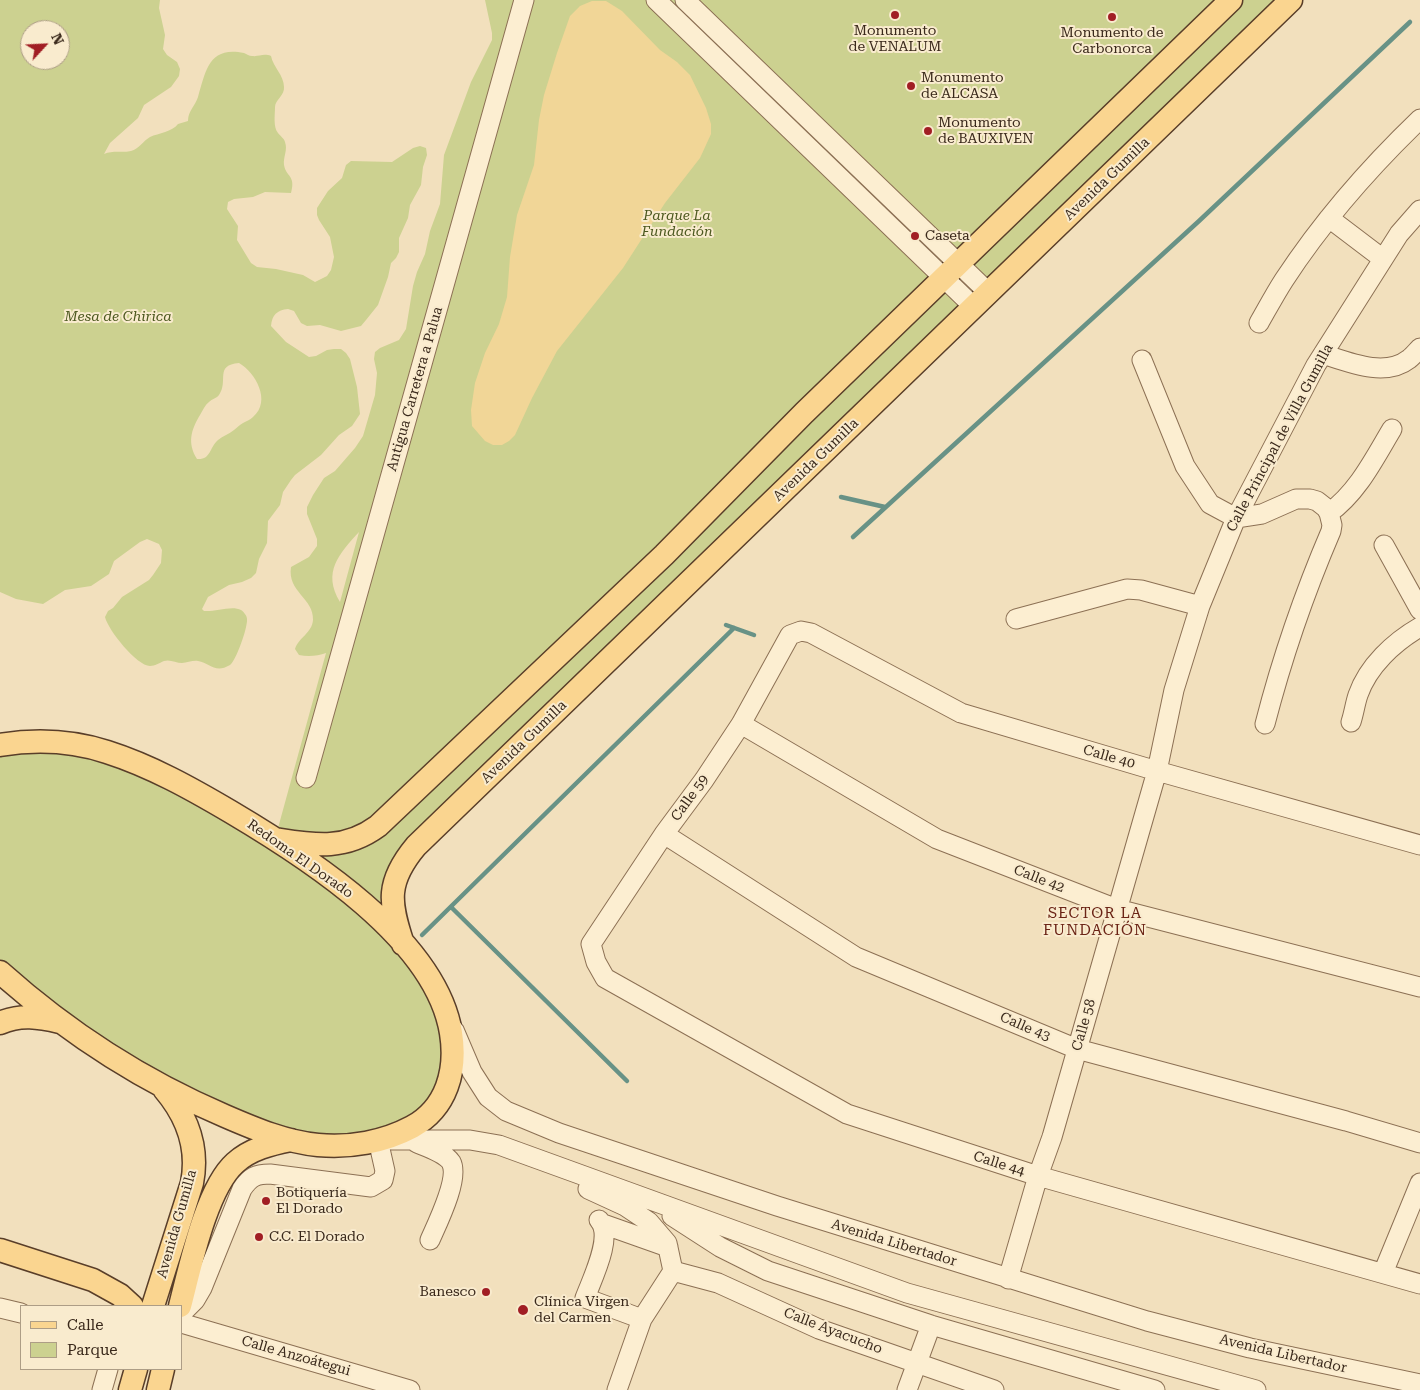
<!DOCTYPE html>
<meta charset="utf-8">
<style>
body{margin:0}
#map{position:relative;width:1420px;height:1390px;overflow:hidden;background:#f2e0bd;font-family:"Roboto Serif",serif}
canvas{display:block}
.legend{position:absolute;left:20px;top:1305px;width:162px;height:65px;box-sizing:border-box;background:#f9ebce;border:1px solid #ad9d86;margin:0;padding:6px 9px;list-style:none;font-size:15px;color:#3a291b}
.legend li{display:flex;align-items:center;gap:10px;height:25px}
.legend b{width:25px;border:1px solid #ad9d86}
.north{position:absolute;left:20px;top:20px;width:50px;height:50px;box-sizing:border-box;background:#f9ebce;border:1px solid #ad9d86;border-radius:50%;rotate:65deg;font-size:14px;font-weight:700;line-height:20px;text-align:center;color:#3a291b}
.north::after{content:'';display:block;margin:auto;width:18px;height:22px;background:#a11e24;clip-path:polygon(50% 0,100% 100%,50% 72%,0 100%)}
</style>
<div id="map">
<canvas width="1420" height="1390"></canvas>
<ul class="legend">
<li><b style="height:6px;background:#fad590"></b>Calle</li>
<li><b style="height:14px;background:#ccd190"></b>Parque</li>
</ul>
<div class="north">N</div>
</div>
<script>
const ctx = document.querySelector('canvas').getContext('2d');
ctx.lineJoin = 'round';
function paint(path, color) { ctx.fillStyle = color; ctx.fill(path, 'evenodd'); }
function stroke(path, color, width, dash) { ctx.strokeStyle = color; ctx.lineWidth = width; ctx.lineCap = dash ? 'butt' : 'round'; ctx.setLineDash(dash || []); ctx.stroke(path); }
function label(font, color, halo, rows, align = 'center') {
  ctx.font = font + ' "Roboto Serif",serif'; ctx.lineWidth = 4; ctx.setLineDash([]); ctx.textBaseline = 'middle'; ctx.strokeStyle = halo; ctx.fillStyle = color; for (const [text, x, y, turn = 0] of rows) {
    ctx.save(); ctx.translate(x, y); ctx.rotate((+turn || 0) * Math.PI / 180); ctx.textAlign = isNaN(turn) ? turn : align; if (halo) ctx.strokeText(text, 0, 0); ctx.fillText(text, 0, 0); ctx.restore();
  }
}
paint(new Path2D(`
 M 0,0 L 160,0 L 159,8 L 165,35 L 163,49 L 167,55 L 177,62 L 180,69 L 179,76 L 171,87 L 144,105 L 138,118 L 110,143 L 104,154 C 113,150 122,153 131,151 C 139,149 143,141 150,137 C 159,133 172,132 178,124 L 188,121 C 188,111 195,106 198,97 C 206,70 209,46 244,53 C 247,54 249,56 252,56 C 259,57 263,53 271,56 C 273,67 284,75 284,87 C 285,95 275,100 275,107 C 275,115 273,127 278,133 C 280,136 284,138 285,142 C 288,150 283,157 284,165 C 286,177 296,175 291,193 L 265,192 L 253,197 L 234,199 L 228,202 L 227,209 L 238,226 L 237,240 L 251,263 L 257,267 L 276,269 L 303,275 L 315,282 L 327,276 L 331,270 L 334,257 L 330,237 L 319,220 L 317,215 L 317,208 L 328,191 L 342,178 L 346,165 L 351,161 L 392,162 L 413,148 L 420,146 L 426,148 L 427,155 L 423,167 L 421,185 L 410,205 L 408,218 L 399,238 L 399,252 L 396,258 L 391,263 L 388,277 L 378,305 L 366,320 L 361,326 L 341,331 L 320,325 L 307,326 L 301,323 L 294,311 L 288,309 C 277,310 272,315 271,326 L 286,342 L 309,357 L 316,356 L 327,350 L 334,349 L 341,349 L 346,353 L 350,359 L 357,387 L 360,414 L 352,426 L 339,435 L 321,455 L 295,475 L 291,480 L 283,492 L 280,505 L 268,521 L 267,543 L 259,559 L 256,573 L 251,578 L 242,582 L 229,585 L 208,597 L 202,609 L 204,611 C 215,612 232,605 241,610 C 244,612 247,616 247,619 C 248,627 236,661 230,665 C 215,674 210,663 198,661 C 193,660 187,663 182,663 C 176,663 170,659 164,661 C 159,663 155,666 150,666 C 137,666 108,630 105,617 L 108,611 L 113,608 L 122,597 L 149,580 L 153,575 L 161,563 L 162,550 L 159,544 L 147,539 L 140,542 L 114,561 L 109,574 L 91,586 L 65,590 L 43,604 L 16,599 L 0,592 ZM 30,30 L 60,30 L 60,60 L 30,60 ZM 239,363 C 255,372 272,401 253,417 C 250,420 246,421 243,423 C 239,425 237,428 234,430 C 229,434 223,436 218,440 C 209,448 211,460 197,459 C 187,443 191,430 200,415 C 203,410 205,405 209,402 C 212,399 217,398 219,395 C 229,381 214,365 239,363 Z
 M 485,0 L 1231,0 L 369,832 L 275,839 L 326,653 C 318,656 308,657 299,655 L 295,649 C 299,637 312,633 313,620 C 314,598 287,592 291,567 L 309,557 L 317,546 L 317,539 L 307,514 L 307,507 L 313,495 L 324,478 L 335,471 L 355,448 L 363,436 L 375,395 L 377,373 L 374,359 L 375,352 L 380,348 L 399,340 L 406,329 L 413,286 L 417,272 L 425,254 L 430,231 L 440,204 L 444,155 L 471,82 L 492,40 L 492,33 ZM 359,532 L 340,602 C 322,572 339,554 359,532 Z
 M 1234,0 L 1287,0 L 988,291 L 960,264 Z
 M 944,280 L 972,308 L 414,845 L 397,932 L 310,847 L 351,843 Z
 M 0,749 L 81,750 L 208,803 L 374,919 L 440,1009 L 445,1082 L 407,1125 L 318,1141 L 166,1085 L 0,966 Z`), '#ccd190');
paint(new Path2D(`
 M 592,1 L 606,1 L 622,11 L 660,50 L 677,62 L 690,75 L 706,108 L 711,124 L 711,134 L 700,158 L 665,203 L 623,268 L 557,351 L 532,398 L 515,435 L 509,441 L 502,445 L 493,445 L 485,441 L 472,426 L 471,410 L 475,383 L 485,353 L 499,324 L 507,297 L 510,257 L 517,215 L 534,165 L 539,120 L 544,95 L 557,53 L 570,16 L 580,6 Z`), '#f1d697');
stroke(new Path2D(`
 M 841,497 L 885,507
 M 853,537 L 1199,221 L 1410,22
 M 726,625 L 754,635
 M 451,907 L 627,1081
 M 422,935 L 734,628`), '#689286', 4.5);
const minor = new Path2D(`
 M 656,0 L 974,307
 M 685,0 L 989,293
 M 1329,218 L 1383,259
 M 1259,323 C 1267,309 1275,294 1284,280 C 1322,222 1370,167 1420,119
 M 1323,354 C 1348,362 1385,378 1409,359 C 1413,356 1417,351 1420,348
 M 1142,360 L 1185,466 L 1210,504 L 1236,518 L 1262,514 L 1296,499 L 1310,499 L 1317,501 L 1326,508 L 1329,513 L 1332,525 L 1331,531 C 1304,594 1282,658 1265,724
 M 1329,513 C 1358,492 1374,459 1392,429
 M 1384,545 L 1420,610
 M 1016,619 L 1127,589 L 1141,590 L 1200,606
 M 1351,722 C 1354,713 1355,704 1358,695 C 1368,666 1394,642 1420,627
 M 741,724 L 937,839 L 1117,909 L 1420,987
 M 306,778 L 524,0
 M 664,834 L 856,957 L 1077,1049 L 1346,1121 L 1420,1143
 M 1420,845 L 1157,771 L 961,713 L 811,633 L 801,631 L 790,635 L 741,724 L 704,780 L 664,834 L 591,944 L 596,962 L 605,978 L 847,1114 L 1038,1176 L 1420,1284
 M 454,1030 L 472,1072 L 488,1097 L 506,1111 L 559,1133 L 777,1206 L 1147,1321 L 1250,1348 L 1420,1384
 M 417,1143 C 427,1147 445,1153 451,1162 C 460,1178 437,1224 430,1240
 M 588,1189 L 625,1206 L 649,1222 L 667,1243 L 673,1271
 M 672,1216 L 720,1247 L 768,1271 L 931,1325 L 1155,1390
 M 599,1220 C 614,1236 592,1279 585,1298 L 642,1319
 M 603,1224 L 668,1247
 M 673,1271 L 718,1283 L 819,1329 L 994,1390
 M 1383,1273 L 1420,1183
 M 1008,1279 L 1038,1176 L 1052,1137 L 1157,771 L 1174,690 L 1200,606 L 1236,518 L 1316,365 L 1399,234 L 1420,210
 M 0,1308 L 21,1313
 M 181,1314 L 195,1300 L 202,1288 L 242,1189 C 250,1177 256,1174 270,1174 L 371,1187 L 383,1180 L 385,1171 L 378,1140 L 470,1140 L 499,1145 L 907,1293 L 1256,1390
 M 181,1323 L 410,1390
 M 102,1390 L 108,1369
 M 617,1390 L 642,1319 L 673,1271
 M 907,1390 L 931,1325`);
const major = new Path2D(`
 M 0,745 C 36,739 73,741 107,752 C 151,766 192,789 231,812 C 307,857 436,939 451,1033 C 457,1070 447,1108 412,1127 C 384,1142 350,1148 318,1145 C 286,1142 255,1129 225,1116 C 143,1081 67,1032 0,972
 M 275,839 C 314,845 344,851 378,826 L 664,555 L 804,413 L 1231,0
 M 403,944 C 389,902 386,882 416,846 L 1291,0
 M 0,1023 C 20,1014 39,1017 60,1022
 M 0,1250 L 93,1280 L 120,1295 L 132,1306
 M 153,1306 L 192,1183 C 199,1147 187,1116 164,1089
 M 180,1306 C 190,1268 206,1189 235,1163 C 250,1149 271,1144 291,1140
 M 130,1390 L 136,1369
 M 158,1390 L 163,1369`);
stroke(minor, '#8c7054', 21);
stroke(major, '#593e29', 25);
stroke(minor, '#fceed1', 19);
stroke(major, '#fad590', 22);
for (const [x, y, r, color] of [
 [895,15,5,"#a11e24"],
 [1112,17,5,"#a11e24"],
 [911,86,5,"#a11e24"],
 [928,131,5,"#a11e24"],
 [915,236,5,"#a11e24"],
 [266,1201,5,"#a11e24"],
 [259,1237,5,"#a11e24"],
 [486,1292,5,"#a11e24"],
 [523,1310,6,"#a11e24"]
]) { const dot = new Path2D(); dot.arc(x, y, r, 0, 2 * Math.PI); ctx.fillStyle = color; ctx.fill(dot); stroke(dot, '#f9ebce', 2); }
label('14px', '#3a291b', '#f9ebce', [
 ["Monumento",895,31,"center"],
 ["de VENALUM",895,47,"center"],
 ["Monumento de",1112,33,"center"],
 ["Carbonorca",1112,49,"center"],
 ["Monumento",921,78],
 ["de ALCASA",921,94],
 ["Monumento",938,123],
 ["de BAUXIVEN",938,139],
 ["Caseta",925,236],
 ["Botiquería",276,1193],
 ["El Dorado",276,1209],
 ["C.C. El Dorado",269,1237],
 ["Banesco",476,1292,"right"],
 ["Clínica Virgen",534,1302],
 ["del Carmen",534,1318]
], 'left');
label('14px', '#3a291b', '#f9ebce', [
 ["Avenida Gumilla",1107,179,-44],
 ["Antigua Carretera a Palua",415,389,-74],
 ["Calle Principal de Villa Gumilla",1280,438,-62],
 ["Avenida Gumilla",816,460,-44],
 ["Avenida Gumilla",524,742,-44],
 ["Calle 40",1109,757,16],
 ["Calle 59",690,798,-54],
 ["Redoma El Dorado",300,859,35],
 ["Calle 42",1039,879,21],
 ["Calle 58",1084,1025,-74],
 ["Calle 43",1025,1027,23],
 ["Calle 44",999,1164,18],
 ["Avenida Gumilla",177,1224,-74],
 ["Avenida Libertador",894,1243,17],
 ["Calle Ayacucho",833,1331,21],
 ["Avenida Libertador",1283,1354,13],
 ["Calle Anzoátegui",296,1356,16]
]);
label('italic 14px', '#4c581f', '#f9ebce', [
 ["Parque La",677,216],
 ["Fundación",677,232],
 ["Mesa de Chirica",118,317]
]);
ctx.letterSpacing = '1px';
label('15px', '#6b2416', '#f9ebce', [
 ["SECTOR LA",1095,914],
 ["FUNDACIÓN",1095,931]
]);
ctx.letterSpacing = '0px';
</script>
